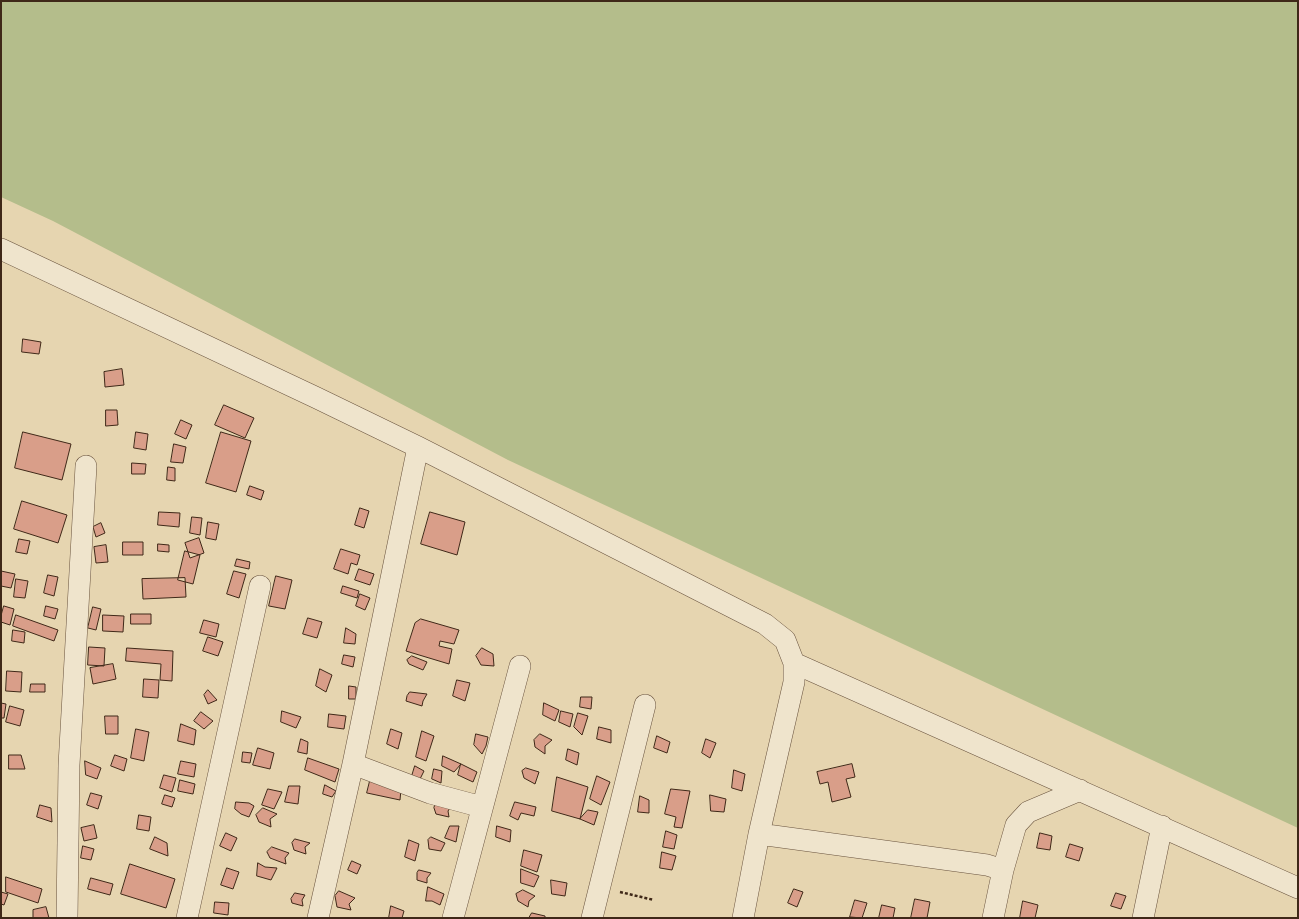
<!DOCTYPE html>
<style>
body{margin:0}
#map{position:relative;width:1299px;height:919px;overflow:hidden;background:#e6d5b0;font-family:Alegreya,serif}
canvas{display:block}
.frame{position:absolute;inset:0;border:2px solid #3f2818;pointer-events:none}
</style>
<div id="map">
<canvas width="1299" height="919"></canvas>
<div class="frame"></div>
</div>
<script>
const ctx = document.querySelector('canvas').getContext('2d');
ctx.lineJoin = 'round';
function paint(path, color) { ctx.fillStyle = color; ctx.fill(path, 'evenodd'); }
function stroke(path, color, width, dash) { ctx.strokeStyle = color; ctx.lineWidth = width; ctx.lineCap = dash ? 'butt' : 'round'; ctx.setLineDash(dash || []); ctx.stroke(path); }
paint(new Path2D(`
 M 1,1 L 1298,1 L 1298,828 L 508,460 L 53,221 L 1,197 Z`), '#b4bd8b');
const building = new Path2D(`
 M 23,339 L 41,342 L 39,354 L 22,352 Z
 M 122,369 L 124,385 L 105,387 L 104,372 Z
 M 224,405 L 254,418 L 245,438 L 215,425 Z
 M 106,410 L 117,410 L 118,425 L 106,426 Z
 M 181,420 L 192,425 L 186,439 L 175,434 Z
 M 23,432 L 71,444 L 62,480 L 15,468 Z
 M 136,432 L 148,434 L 146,450 L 134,448 Z
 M 221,432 L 251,441 L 236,492 L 206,483 Z
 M 174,444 L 186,447 L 183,463 L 171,462 Z
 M 132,463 L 146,464 L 145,474 L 132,474 Z
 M 168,467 L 175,468 L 175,481 L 167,480 Z
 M 250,486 L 264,491 L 261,500 L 247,495 Z
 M 22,501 L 67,515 L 58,543 L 14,529 Z
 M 360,508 L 369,511 L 364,528 L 355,525 Z
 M 159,512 L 180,513 L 179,527 L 158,525 Z
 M 430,512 L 465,522 L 457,555 L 421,544 Z
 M 192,517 L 202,518 L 200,535 L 190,533 Z
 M 208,522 L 219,524 L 216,540 L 206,538 Z
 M 101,523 L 105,533 L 96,537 L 93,527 Z
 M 199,538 L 204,553 L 190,558 L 185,543 Z
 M 19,539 L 30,541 L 27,554 L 16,552 Z
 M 123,542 L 143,542 L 143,555 L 123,555 Z
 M 158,544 L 169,545 L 169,552 L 158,551 Z
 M 106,545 L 108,562 L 96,563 L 94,547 Z
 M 341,549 L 360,555 L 357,565 L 351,563 L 348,574 L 334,569 Z
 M 185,551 L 200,555 L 193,584 L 178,580 Z
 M 237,559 L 250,562 L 249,569 L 235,566 Z
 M 359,569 L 374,574 L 370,585 L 355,580 Z
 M 1,571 L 15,574 L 11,588 L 1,586 Z
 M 234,571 L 246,574 L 239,598 L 227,594 Z
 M 48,575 L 58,577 L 54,596 L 44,593 Z
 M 276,576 L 292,580 L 285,609 L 269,606 Z
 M 185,578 L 186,597 L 143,599 L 142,579 Z
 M 16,579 L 28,581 L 25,598 L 14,597 Z
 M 343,586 L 359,591 L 357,598 L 341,593 Z
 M 360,594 L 370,598 L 365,610 L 356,606 Z
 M 4,606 L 14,609 L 10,625 L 1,622 L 1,616 Z
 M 46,606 L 58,609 L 55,619 L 44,616 Z
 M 93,607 L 101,609 L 96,630 L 88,628 Z
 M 131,614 L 151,614 L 151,624 L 131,624 Z
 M 16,615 L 58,630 L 54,641 L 13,626 Z
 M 103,615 L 124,616 L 123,632 L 103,631 Z
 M 308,618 L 322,622 L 317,638 L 303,634 Z
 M 421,619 L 459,630 L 454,644 L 440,641 L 439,646 L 452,649 L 449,664 L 406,651 L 415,623 Z
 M 204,620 L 219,624 L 216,637 L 200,633 Z
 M 346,628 L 356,634 L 355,644 L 344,643 Z
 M 13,630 L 25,632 L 24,643 L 12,641 Z
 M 208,637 L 223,642 L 218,656 L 203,651 Z
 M 89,647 L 105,648 L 104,666 L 88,665 Z
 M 127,648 L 173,651 L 172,681 L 160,680 L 161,664 L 126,661 Z
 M 482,648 L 493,654 L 494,666 L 481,665 L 476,656 Z
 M 344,655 L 355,657 L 353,667 L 342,664 Z
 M 412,656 L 427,662 L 423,670 L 409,664 L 407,660 Z
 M 113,664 L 116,679 L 93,684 L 90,668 Z
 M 320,669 L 332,675 L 326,692 L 316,686 Z
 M 7,671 L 22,672 L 21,692 L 6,691 Z
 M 144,679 L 159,680 L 158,698 L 143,697 Z
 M 457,680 L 470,683 L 465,701 L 453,696 Z
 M 31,684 L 45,684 L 45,692 L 30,692 Z
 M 349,686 L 356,687 L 356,699 L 349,699 Z
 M 208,690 L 217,700 L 208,704 L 204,695 Z
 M 410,692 L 427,694 L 423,701 L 422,706 L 406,701 L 407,696 Z
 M 581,697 L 592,697 L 591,709 L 580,707 Z
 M 1,703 L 6,704 L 4,718 L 1,718 Z
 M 544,703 L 559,710 L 555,721 L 543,715 Z
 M 10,706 L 24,710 L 20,726 L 6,722 Z
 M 282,711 L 301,717 L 296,728 L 281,722 Z
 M 561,711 L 573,714 L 570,727 L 559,722 Z
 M 201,712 L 213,721 L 204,729 L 194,721 Z
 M 578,713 L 588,716 L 582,735 L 574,727 Z
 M 329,714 L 346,716 L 344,729 L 328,727 Z
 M 105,716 L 118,716 L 118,734 L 106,734 Z
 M 181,724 L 196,730 L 194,745 L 178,741 Z
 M 599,727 L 611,730 L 611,743 L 597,739 Z
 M 136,729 L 149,732 L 144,761 L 131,758 Z
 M 391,729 L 402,733 L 398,749 L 387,744 Z
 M 422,731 L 434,736 L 426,761 L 416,757 Z
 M 476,734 L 488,737 L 486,746 L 482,754 L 474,745 Z
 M 540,734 L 552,740 L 545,746 L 545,754 L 535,747 L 534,740 Z
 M 657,736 L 670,742 L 667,753 L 654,748 Z
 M 301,739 L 308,742 L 307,754 L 298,752 Z
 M 706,739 L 716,743 L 710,758 L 702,753 Z
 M 258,748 L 274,753 L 270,769 L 253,765 Z
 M 568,749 L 579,753 L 577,765 L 566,760 Z
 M 243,752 L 252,753 L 250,763 L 242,762 Z
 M 9,755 L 21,755 L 25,769 L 9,769 Z
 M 115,755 L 127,759 L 124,771 L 111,766 Z
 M 443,756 L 461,764 L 454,772 L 442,766 Z
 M 308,758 L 339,769 L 335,782 L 305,770 Z
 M 85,761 L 101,768 L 97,779 L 86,775 Z
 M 181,761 L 196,764 L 194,777 L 178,774 Z
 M 461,764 L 477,772 L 473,782 L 458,775 Z
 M 852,764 L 855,777 L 846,779 L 851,797 L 832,802 L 828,782 L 820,784 L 817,772 Z
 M 415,766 L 424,771 L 419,781 L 412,776 Z
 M 526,768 L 539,772 L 535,784 L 524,778 L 522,771 Z
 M 434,769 L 442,771 L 441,783 L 432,779 Z
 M 734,770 L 745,774 L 742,791 L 732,788 Z
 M 164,775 L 176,778 L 172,792 L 160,788 Z
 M 597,776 L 610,782 L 601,805 L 590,799 Z
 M 557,777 L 588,787 L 580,819 L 552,811 Z
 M 180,780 L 195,784 L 193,794 L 178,791 Z
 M 370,781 L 401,789 L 400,800 L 367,793 Z
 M 325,785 L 336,791 L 332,797 L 323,794 Z
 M 289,786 L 300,786 L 298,804 L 285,802 Z
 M 268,789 L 282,792 L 274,809 L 262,805 Z
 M 671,789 L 690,791 L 682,828 L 674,827 L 676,817 L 665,814 Z
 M 91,793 L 102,796 L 98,809 L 87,805 Z
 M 165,795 L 175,798 L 172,807 L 162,804 Z
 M 710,795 L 726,799 L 724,812 L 711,811 Z
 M 640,796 L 649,800 L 649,813 L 638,812 Z
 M 236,802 L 249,803 L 254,806 L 249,817 L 241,814 L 235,809 Z
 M 436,802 L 452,805 L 448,811 L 449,817 L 436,814 L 434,808 Z
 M 515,802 L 536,807 L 534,816 L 521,813 L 518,820 L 510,816 Z
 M 40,805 L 51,808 L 52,822 L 37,817 Z
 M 263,808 L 277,814 L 270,819 L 271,827 L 259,822 L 256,815 Z
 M 588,810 L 598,812 L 594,825 L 580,819 Z
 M 139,815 L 151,817 L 149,831 L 137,829 Z
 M 94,825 L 97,838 L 84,841 L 81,828 Z
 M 450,826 L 459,826 L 456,842 L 445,838 Z
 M 497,826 L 511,830 L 510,842 L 496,837 Z
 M 666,831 L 677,835 L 674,849 L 663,847 Z
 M 226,833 L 237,838 L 231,851 L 220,846 Z
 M 1040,833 L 1052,836 L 1050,850 L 1037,848 Z
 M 155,837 L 167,843 L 168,856 L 150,849 Z
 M 431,837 L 445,843 L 441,851 L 429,849 L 428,840 Z
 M 295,839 L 310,843 L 305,847 L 306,854 L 294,850 L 292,843 Z
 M 409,840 L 419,844 L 415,861 L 405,857 Z
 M 1070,844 L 1083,848 L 1079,861 L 1066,857 Z
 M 83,846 L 94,849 L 91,860 L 81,858 Z
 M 272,847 L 289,853 L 285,858 L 286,864 L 270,858 L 267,852 Z
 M 524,850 L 542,855 L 537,872 L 521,866 Z
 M 662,852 L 676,856 L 672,870 L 660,868 Z
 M 352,861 L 361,865 L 357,874 L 348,870 Z
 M 258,863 L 265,867 L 277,868 L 271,880 L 257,876 Z
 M 130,864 L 175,879 L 166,908 L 121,894 Z
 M 227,868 L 239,872 L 233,889 L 221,885 Z
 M 521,869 L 539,876 L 534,887 L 521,883 Z
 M 419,870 L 431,873 L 427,878 L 427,883 L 417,880 L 417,873 Z
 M 6,877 L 42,889 L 38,903 L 6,892 Z
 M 91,878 L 113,884 L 110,895 L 88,889 Z
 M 551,880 L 567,883 L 565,896 L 552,894 Z
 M 428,887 L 444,894 L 440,905 L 432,901 L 426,901 Z
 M 794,889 L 803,892 L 797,907 L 788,903 Z
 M 523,890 L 535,896 L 529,901 L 528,907 L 518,901 L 516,894 Z
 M 339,891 L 355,898 L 349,904 L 351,910 L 337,907 L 335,896 Z
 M 1,892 L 8,894 L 4,905 L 1,904 Z
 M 295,893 L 305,895 L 302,900 L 303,906 L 292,903 L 291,899 Z
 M 1116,893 L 1126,896 L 1121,909 L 1111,906 Z
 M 915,899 L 930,902 L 927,918 L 911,918 Z
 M 855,900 L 867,903 L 862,918 L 850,917 Z
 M 1023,901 L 1038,905 L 1035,918 L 1020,918 Z
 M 215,902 L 229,903 L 228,915 L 214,913 Z
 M 882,905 L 895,908 L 893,918 L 879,918 Z
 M 391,906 L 404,911 L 402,918 L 389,918 Z
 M 46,907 L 49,918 L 33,918 L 33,910 Z
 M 532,913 L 545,916 L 545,918 L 529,918 Z`);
paint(building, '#d99e89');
stroke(building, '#3f2818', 1);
const street = new Path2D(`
 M 1,249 L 317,398 L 418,447 L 765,624 L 785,640 L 794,663 L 794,682 L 759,834 L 743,918
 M 794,663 L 1298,888
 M 353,764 L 430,793 L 482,807
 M 759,834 L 987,865 L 1003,870
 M 67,918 L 69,765 L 86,466
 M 187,918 L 260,586
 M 318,918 L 353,764 L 418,447
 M 453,918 L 520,666
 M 592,918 L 645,705
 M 993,918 L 1003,870 L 1016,825 L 1028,812 L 1080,790
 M 1143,918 L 1162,826`);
stroke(street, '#69533e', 22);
stroke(new Path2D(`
 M 620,892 L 654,900`), '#3f2818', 2.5, [3, 2]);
stroke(street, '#efe4cc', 21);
</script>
